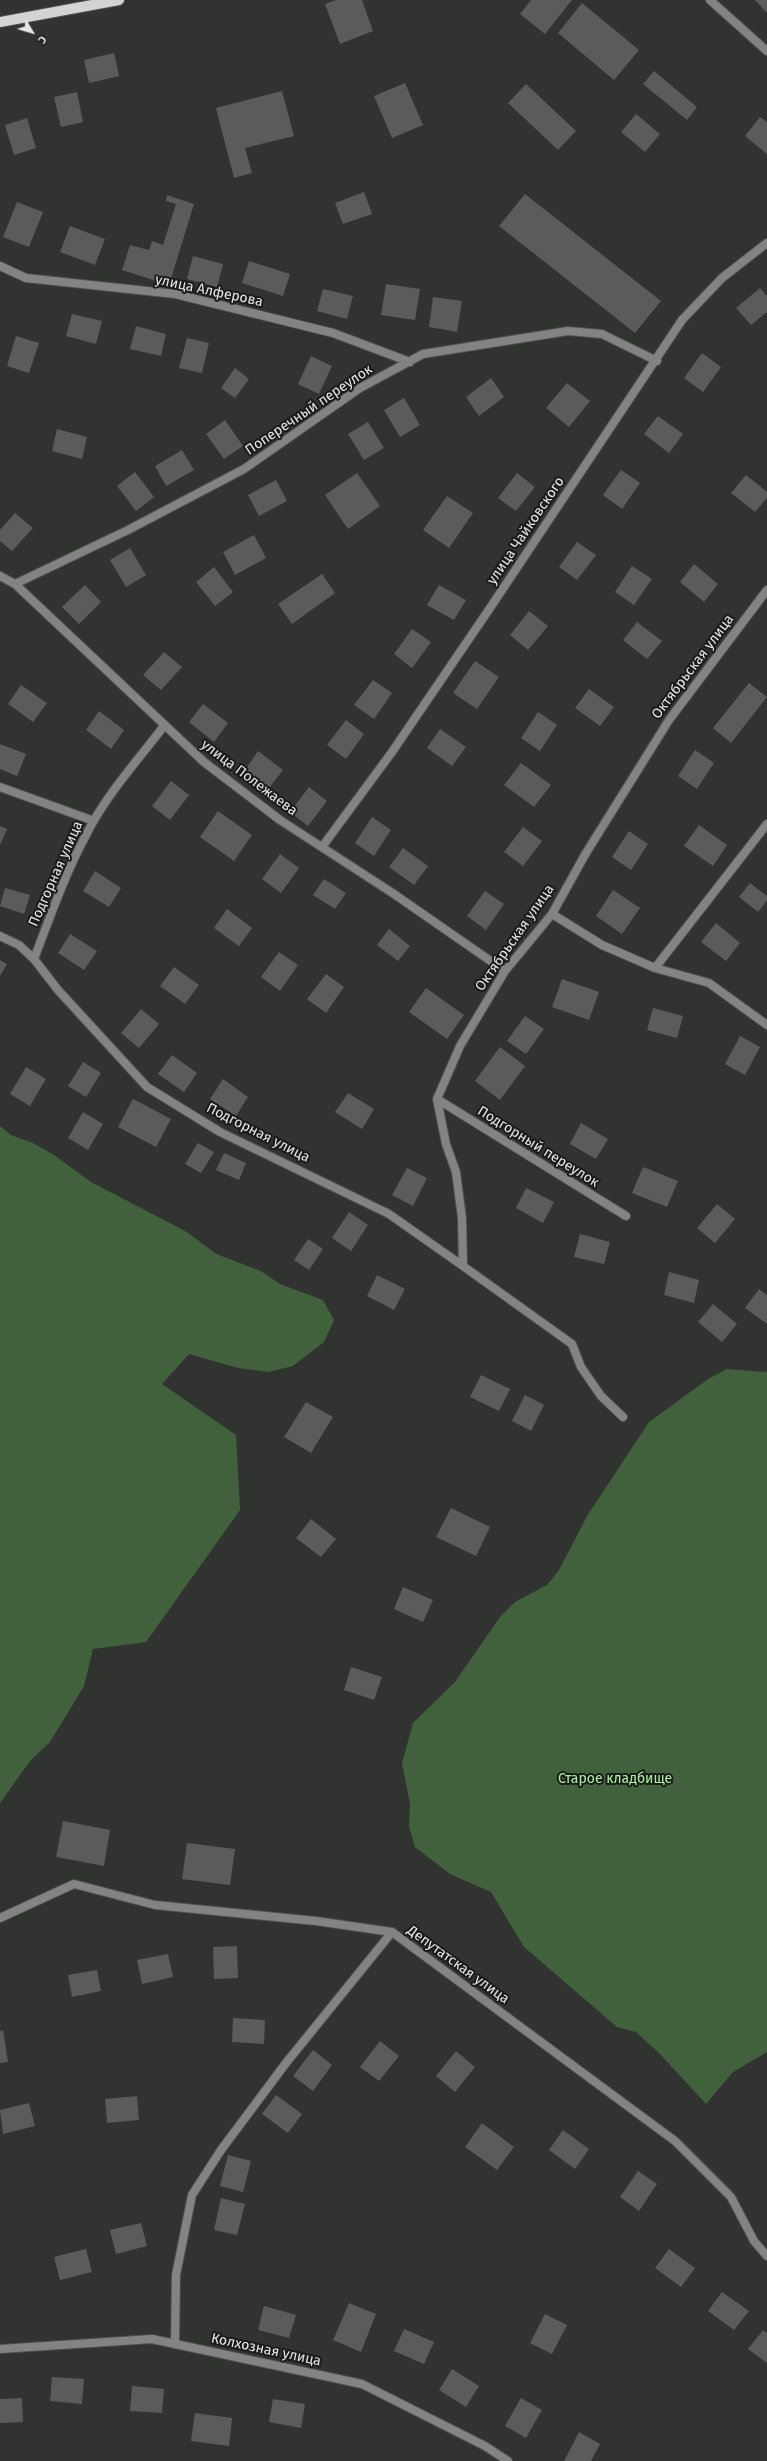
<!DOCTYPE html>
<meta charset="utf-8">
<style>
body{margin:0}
#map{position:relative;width:767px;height:2461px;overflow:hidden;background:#313331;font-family:"Fira Sans",sans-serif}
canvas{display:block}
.north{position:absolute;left:12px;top:12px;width:40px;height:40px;-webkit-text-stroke:3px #1a1b1a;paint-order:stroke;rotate:128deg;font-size:11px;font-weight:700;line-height:16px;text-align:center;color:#e5e6e5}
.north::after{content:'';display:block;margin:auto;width:14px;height:18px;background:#e5e6e5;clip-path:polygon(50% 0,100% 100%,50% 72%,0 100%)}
</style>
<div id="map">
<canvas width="767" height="2461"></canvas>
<div class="north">С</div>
</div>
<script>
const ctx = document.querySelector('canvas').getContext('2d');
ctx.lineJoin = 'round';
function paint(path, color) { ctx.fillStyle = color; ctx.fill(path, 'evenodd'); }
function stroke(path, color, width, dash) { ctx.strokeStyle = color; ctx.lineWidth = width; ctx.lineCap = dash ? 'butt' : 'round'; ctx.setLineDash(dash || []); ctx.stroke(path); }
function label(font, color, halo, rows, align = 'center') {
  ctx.font = font + ' "Fira Sans",sans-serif'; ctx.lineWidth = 4; ctx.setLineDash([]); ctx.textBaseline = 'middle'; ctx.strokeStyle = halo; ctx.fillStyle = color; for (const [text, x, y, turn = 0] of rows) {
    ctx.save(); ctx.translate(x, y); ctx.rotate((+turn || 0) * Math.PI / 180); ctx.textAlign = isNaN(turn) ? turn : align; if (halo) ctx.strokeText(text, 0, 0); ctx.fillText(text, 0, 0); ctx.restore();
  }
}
paint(new Path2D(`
 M 0,1126 L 11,1135 L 33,1143 L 54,1155 L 91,1182 L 187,1232 L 216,1254 L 261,1271 L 280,1284 L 323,1300 L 334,1320 L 324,1342 L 293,1366 L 269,1372 L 238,1368 L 189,1354 L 162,1384 L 236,1435 L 240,1510 L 146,1642 L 93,1649 L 84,1686 L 50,1742 L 30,1761 L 0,1803 Z
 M 727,1369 L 765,1372 L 767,1371 L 767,2052 L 733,2072 L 706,2104 L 660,2054 L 636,2032 L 617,2027 L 524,1947 L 491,1892 L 450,1874 L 415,1847 L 409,1826 L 410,1804 L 402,1763 L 413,1723 L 455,1682 L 500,1617 L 515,1602 L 547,1585 L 559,1570 L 587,1516 L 649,1422 L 708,1379 Z`), '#41613d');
paint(new Path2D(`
 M 336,0 L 362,0 L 373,31 L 340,44 L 325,4 Z
 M 531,0 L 572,0 L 545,34 L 520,14 Z
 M 755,0 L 767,0 L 767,11 L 766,12 Z
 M 582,3 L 639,50 L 614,80 L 558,33 Z
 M 114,53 L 119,76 L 89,83 L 84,60 Z
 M 654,71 L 697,107 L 687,120 L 643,84 Z
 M 405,83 L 423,125 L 392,138 L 374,96 Z
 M 526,84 L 576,131 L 558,150 L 508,103 Z
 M 282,91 L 294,136 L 245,148 L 252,173 L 234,178 L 216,108 Z
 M 77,92 L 83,122 L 61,127 L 54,97 Z
 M 636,114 L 660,134 L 645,152 L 621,132 Z
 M 760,117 L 767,122 L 767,154 L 745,136 Z
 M 27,118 L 36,148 L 14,155 L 5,125 Z
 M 364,192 L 372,214 L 343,224 L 335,203 Z
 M 525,194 L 661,301 L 635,333 L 499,226 Z
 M 167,195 L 194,204 L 169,285 L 122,270 L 130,245 L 149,250 L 152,241 L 163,245 L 176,204 L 166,201 Z
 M 17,202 L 43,212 L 29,247 L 3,237 Z
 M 70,226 L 105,239 L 95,265 L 60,252 Z
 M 193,256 L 223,264 L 217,287 L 187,279 Z
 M 249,261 L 290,274 L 283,296 L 242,283 Z
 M 386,284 L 420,289 L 415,320 L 381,315 Z
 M 760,288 L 767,296 L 767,312 L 751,325 L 736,308 Z
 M 323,289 L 353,296 L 347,319 L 317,311 Z
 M 433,297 L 462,301 L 457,332 L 429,327 Z
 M 72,314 L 102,321 L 96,344 L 66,336 Z
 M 136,326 L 166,334 L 161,356 L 130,349 Z
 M 16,336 L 39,343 L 29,373 L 7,366 Z
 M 187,338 L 209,343 L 202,373 L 179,368 Z
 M 702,353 L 721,367 L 703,392 L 684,378 Z
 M 311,356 L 332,366 L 319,394 L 298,384 Z
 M 235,368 L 249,379 L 235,398 L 221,388 Z
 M 491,378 L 504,397 L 479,416 L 466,397 Z
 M 567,383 L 590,401 L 569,427 L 546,408 Z
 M 404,398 L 420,425 L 400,437 L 384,410 Z
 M 658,416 L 683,434 L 669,453 L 644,434 Z
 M 225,420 L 243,446 L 224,459 L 206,434 Z
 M 368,422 L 384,448 L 364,460 L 348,434 Z
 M 57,429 L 87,437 L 82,459 L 52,451 Z
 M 182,450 L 194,470 L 166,486 L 155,466 Z
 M 621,470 L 640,483 L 622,509 L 603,495 Z
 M 135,472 L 154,497 L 136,511 L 117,486 Z
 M 357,473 L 380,506 L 348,529 L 325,495 Z
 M 517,473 L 535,487 L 516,511 L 498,498 Z
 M 746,475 L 767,492 L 767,498 L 755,512 L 731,493 Z
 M 276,480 L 287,501 L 259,516 L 248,495 Z
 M 447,496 L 473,513 L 449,548 L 423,530 Z
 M 15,513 L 33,528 L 12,551 L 0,541 L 0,530 Z
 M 254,535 L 266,558 L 235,575 L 223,552 Z
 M 577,542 L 596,555 L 577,580 L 559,567 Z
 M 130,548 L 146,575 L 126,587 L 110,560 Z
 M 694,564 L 718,584 L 704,602 L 680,582 Z
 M 632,566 L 652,579 L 634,605 L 615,592 Z
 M 214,567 L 233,592 L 215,606 L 196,582 Z
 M 322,574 L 335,593 L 292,624 L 278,604 Z
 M 85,585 L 101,602 L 79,624 L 62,607 Z
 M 439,585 L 466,600 L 454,620 L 427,605 Z
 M 529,611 L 548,626 L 528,650 L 510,635 Z
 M 637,622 L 662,641 L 647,659 L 623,640 Z
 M 412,629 L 431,642 L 412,668 L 394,654 Z
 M 164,652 L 182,667 L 161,690 L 143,675 Z
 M 475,661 L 499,677 L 477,709 L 453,693 Z
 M 373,680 L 392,693 L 374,719 L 354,705 Z
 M 749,683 L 767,697 L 731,743 L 713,728 Z
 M 21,685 L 47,703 L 33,722 L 8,704 Z
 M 589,689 L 614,707 L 600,726 L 575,708 Z
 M 203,704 L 228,723 L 214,742 L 189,722 Z
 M 99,711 L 124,730 L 111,749 L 86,730 Z
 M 538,712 L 557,725 L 540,751 L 521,738 Z
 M 346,720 L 364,734 L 346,759 L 327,745 Z
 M 440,729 L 466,747 L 452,766 L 427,748 Z
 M 0,744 L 26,754 L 17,776 L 0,769 Z
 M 695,750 L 714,763 L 697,789 L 678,776 Z
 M 258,751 L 283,770 L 269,788 L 245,770 Z
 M 521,763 L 551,785 L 534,807 L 504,785 Z
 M 171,781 L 189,795 L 170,820 L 152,806 Z
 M 309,787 L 327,801 L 308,826 L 290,812 Z
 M 218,811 L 252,835 L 234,861 L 200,837 Z
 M 372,817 L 391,830 L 374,856 L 355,843 Z
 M 699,825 L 727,845 L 713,866 L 684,846 Z
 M 0,826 L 7,829 L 0,845 Z
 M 523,827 L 542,841 L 523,866 L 504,852 Z
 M 629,831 L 648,844 L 631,870 L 612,857 Z
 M 403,848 L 428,866 L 414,885 L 389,867 Z
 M 280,854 L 299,868 L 281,893 L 262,879 Z
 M 95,871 L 121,888 L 109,907 L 83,891 Z
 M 324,879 L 346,893 L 335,909 L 313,895 Z
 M 750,883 L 767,896 L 767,900 L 758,912 L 739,897 Z
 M 5,888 L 30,895 L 24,914 L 0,906 Z
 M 613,890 L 640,908 L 622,934 L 596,916 Z
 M 485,891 L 504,904 L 486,930 L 467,916 Z
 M 227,909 L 252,928 L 239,946 L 214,928 Z
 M 716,923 L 740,943 L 726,961 L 701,942 Z
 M 389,929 L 410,946 L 398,961 L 377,945 Z
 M 70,934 L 97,951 L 84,970 L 58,953 Z
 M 279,952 L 298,965 L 280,991 L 261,977 Z
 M 0,960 L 7,964 L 0,976 Z
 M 174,967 L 199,985 L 185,1004 L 160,986 Z
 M 326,974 L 344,987 L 326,1013 L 307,999 Z
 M 562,979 L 599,992 L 589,1020 L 552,1007 Z
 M 426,988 L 464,1015 L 447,1039 L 409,1012 Z
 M 653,1008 L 683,1016 L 677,1038 L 647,1030 Z
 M 141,1009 L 159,1024 L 139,1048 L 121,1033 Z
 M 525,1016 L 544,1029 L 526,1054 L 507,1041 Z
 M 740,1036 L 760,1047 L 745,1075 L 725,1064 Z
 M 500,1047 L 525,1066 L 500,1100 L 475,1081 Z
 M 172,1055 L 197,1073 L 184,1092 L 158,1074 Z
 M 83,1062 L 101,1073 L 86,1097 L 68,1086 Z
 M 26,1067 L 46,1079 L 30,1106 L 10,1094 Z
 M 223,1079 L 248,1097 L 236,1116 L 210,1099 Z
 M 348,1093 L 374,1109 L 362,1129 L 335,1112 Z
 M 133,1099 L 171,1119 L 156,1147 L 118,1127 Z
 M 83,1112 L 103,1124 L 88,1150 L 68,1138 Z
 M 581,1123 L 608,1139 L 596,1159 L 570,1144 Z
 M 198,1143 L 214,1152 L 201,1173 L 185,1164 Z
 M 224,1153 L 246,1163 L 239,1180 L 216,1170 Z
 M 643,1167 L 678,1181 L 667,1207 L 632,1193 Z
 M 407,1168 L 427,1178 L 413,1206 L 392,1195 Z
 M 526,1188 L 554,1202 L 543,1223 L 516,1208 Z
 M 717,1204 L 735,1219 L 715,1243 L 697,1228 Z
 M 349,1212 L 368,1225 L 351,1251 L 332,1238 Z
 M 580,1234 L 610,1242 L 604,1264 L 574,1257 Z
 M 308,1239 L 323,1249 L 309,1270 L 294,1260 Z
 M 669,1272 L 699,1280 L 694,1303 L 664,1295 Z
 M 377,1275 L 405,1289 L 394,1310 L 367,1296 Z
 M 759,1289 L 767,1295 L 767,1324 L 745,1308 Z
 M 713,1304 L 737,1324 L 722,1342 L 698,1322 Z
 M 481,1375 L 510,1389 L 499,1411 L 470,1397 Z
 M 525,1395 L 544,1405 L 531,1431 L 512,1421 Z
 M 306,1402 L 333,1417 L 311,1453 L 284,1437 Z
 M 451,1508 L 490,1527 L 476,1556 L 436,1537 Z
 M 311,1519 L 336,1539 L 321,1557 L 296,1538 Z
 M 403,1587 L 433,1600 L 423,1622 L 394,1609 Z
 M 351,1667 L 382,1677 L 374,1700 L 344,1690 Z
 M 63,1821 L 110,1830 L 104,1866 L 56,1857 Z
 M 187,1843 L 235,1849 L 230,1885 L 182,1879 Z
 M 237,1946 L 238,1978 L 214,1979 L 213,1947 Z
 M 168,1954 L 173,1977 L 142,1984 L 137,1960 Z
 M 97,1970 L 101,1991 L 72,1997 L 68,1975 Z
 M 233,2018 L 265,2020 L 264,2044 L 232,2042 Z
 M 3,2030 L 8,2062 L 0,2063 L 0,2031 Z
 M 380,2041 L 399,2056 L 379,2081 L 360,2067 Z
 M 313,2050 L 332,2065 L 313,2091 L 293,2076 Z
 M 456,2051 L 475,2067 L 455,2092 L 436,2076 Z
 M 276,2095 L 302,2114 L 288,2133 L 262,2114 Z
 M 137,2096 L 139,2120 L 107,2123 L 105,2099 Z
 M 29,2103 L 35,2126 L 3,2134 L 0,2110 Z
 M 482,2123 L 514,2147 L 497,2170 L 465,2147 Z
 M 563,2130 L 589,2149 L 575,2169 L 549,2150 Z
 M 228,2155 L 251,2161 L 243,2192 L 220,2186 Z
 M 638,2171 L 657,2184 L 639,2211 L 620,2197 Z
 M 221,2198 L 245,2204 L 237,2235 L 214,2230 Z
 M 141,2223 L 147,2246 L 116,2254 L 110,2230 Z
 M 86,2249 L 92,2272 L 60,2280 L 54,2257 Z
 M 669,2249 L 695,2268 L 681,2287 L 655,2268 Z
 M 722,2292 L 749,2311 L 734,2330 L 708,2311 Z
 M 349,2303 L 376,2314 L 361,2352 L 333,2340 Z
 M 264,2306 L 296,2315 L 289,2338 L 258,2330 Z
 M 545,2314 L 567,2325 L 552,2354 L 530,2343 Z
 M 404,2329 L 434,2342 L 424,2364 L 394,2351 Z
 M 763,2330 L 767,2333 L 767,2363 L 748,2349 Z
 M 452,2369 L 479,2386 L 466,2407 L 439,2390 Z
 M 52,2377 L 84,2379 L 82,2404 L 50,2401 Z
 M 132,2386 L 164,2389 L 162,2413 L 130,2411 Z
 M 22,2398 L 23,2422 L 0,2423 L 0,2399 Z
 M 521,2398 L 542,2410 L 526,2438 L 505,2426 Z
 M 273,2399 L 305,2404 L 301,2428 L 269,2422 Z
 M 195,2413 L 232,2418 L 229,2446 L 191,2441 Z
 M 579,2432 L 600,2444 L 591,2461 L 564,2461 Z`), '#5a5c5a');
const service = new Path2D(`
 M 0,936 L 19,945 L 34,959
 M 175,2344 L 176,2275 L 192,2195 L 221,2150 L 286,2063 L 392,1932`);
const minor = new Path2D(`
 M 0,266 L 26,278 L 175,294 L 333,333 L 410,362
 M 0,576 L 15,584 L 204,762 L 280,820 L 394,894 L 505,971
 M 15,584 L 128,530 L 244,469 L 360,388 L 423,354 L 568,331 L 602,334 L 657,361
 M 164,726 C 137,761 106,795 86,835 C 65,874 50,917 34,959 L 58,990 L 147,1087 L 220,1132 L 389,1214 L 463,1266
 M 0,787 L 94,821
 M 322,847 L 392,752 L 490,608 L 682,320 L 722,278 L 767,243
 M 552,914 L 602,945 L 655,968 L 709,983 L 767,1025
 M 655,968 L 767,824
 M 437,1099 L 626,1216
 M 623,1417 L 601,1396 L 581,1367 L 572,1344 L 463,1266 L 462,1218 L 456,1172 L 446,1144 L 437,1099 L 460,1046 L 505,971 L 552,914 L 586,853 L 669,720 L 767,590
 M 0,1918 L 74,1884 L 155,1905 L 316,1921 L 392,1932 L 675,2141 L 731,2197 L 754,2241 L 767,2256
 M 0,2349 L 152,2339 L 362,2384 L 485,2446 L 508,2461`);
const tertiary = new Path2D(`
 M 710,0 L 767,51`);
const primary = new Path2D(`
 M 0,22 L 119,0`);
stroke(service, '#4e504e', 10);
stroke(minor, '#4e504e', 10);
stroke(tertiary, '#4e504e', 10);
stroke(primary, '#4e504e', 12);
stroke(service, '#828382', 8);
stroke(minor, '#828382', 8);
stroke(tertiary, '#828382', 8);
stroke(primary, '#d2d4d1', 10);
label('14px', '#e5e6e5', '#1a1b1a', [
 ["улица Алферова",209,291,12],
 ["Поперечный переулок",309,410,-34],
 ["улица Чайковского",526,531,-56],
 ["Октябрьская улица",693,667,-53],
 ["улица Полежаева",249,778,37],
 ["Подгорная улица",56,874,-66],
 ["Октябрьская улица",515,938,-55],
 ["Подгорная улица",258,1133,27],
 ["Подгорный переулок",538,1147,32],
 ["Депутатская улица",458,1965,36],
 ["Колхозная улица",266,2350,12]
]);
label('14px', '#a9f49f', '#1a1b1a', [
 ["Старое кладбище",615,1779]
]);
</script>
